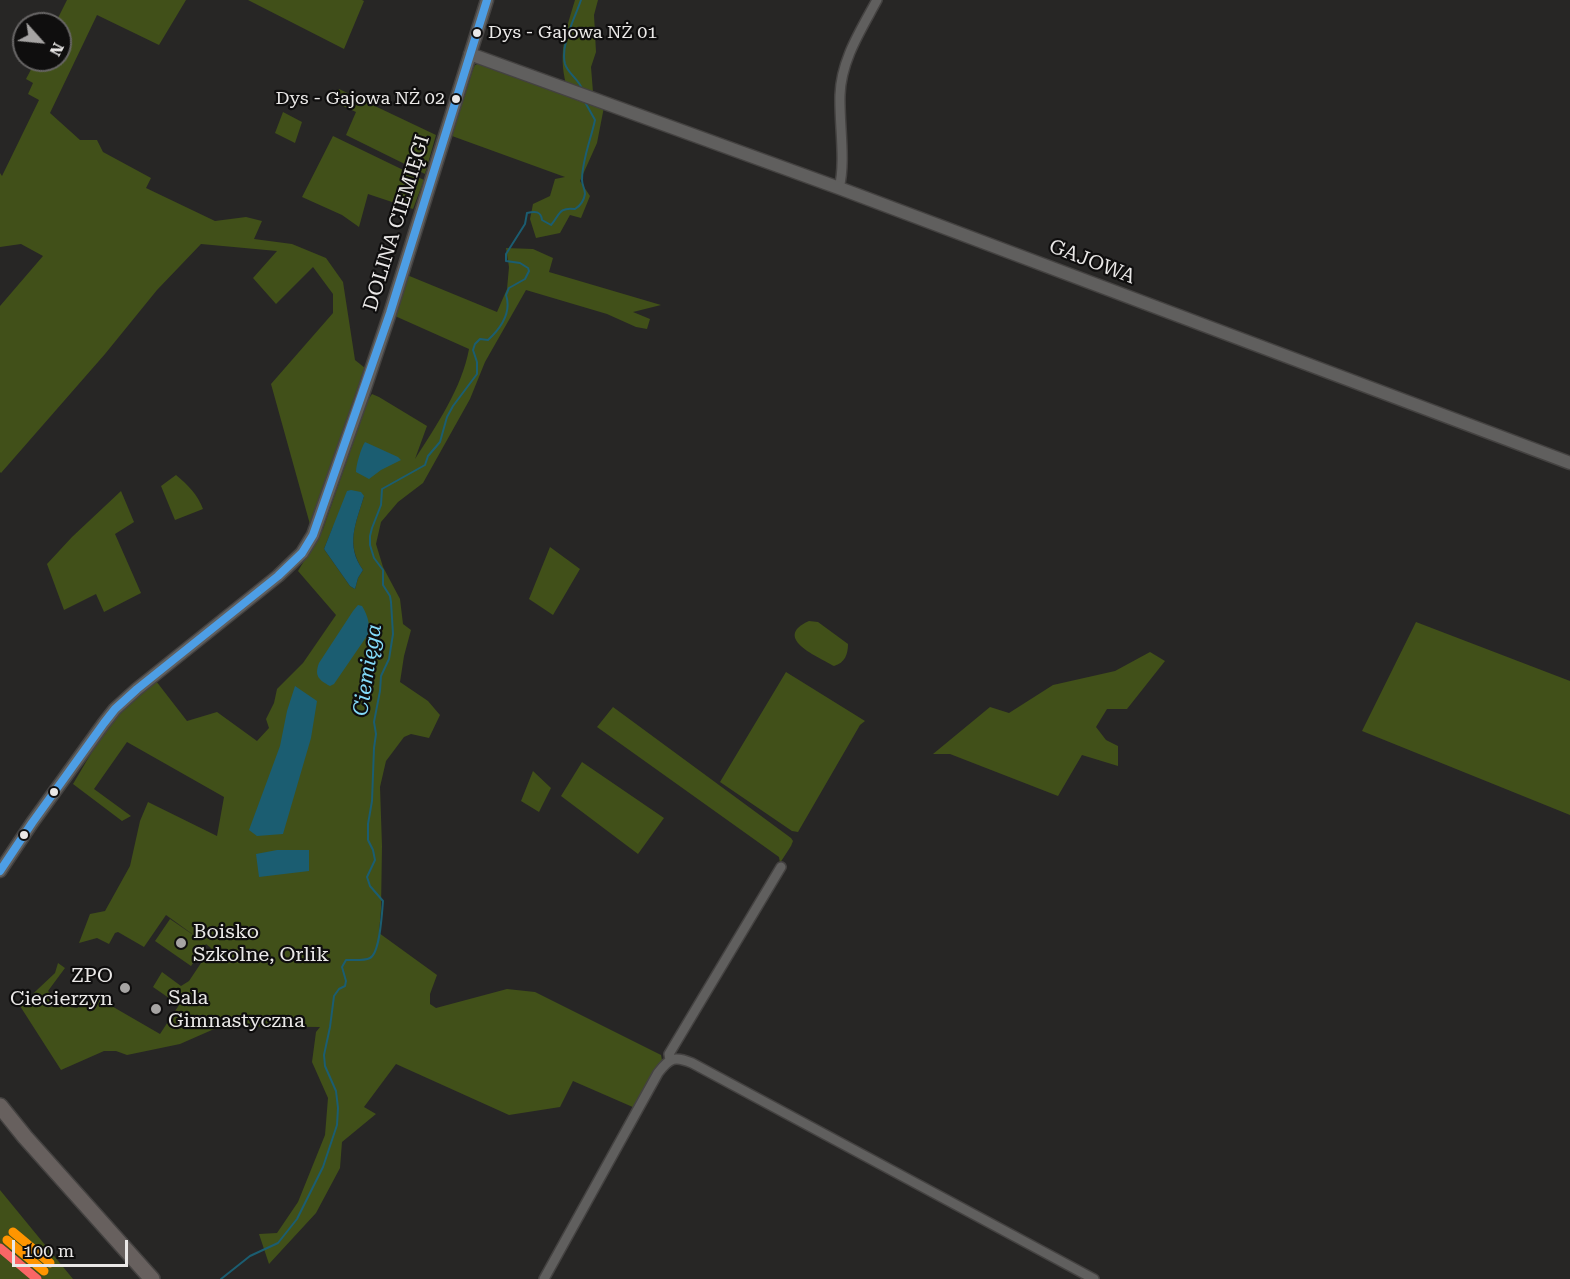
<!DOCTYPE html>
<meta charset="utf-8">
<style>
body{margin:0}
#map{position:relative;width:1570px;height:1279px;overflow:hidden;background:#272625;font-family:"Roboto Serif",serif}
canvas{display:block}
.north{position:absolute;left:12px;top:12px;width:60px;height:60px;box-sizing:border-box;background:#0f0e0e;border:2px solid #676565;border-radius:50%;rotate:117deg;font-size:16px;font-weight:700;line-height:24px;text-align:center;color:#eae8e7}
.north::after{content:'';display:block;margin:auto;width:21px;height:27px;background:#a6a4a3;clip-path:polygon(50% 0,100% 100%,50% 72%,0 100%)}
.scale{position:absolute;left:12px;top:1240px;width:116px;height:27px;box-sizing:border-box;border:3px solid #eae8e7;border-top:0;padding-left:8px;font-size:18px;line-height:21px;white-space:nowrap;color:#eae8e7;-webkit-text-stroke:4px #0f0e0e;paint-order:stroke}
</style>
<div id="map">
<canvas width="1570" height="1279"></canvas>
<div class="north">N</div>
<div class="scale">100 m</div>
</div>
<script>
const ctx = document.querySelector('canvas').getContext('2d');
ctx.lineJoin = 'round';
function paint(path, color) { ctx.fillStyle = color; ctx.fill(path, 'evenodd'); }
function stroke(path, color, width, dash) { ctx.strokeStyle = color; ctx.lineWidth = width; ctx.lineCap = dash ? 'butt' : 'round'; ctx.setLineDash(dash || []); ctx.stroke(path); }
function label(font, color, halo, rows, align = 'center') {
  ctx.font = font + ' "Roboto Serif",serif'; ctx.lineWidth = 4.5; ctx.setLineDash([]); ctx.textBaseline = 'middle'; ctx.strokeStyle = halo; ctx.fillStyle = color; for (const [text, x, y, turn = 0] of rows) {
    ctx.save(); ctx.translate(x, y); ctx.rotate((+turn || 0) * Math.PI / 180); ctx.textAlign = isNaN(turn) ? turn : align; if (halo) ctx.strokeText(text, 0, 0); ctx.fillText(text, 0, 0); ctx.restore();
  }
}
paint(new Path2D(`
 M 67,0 L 186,0 L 159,45 L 97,15 L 50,113 L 80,140 L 97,140 L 103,152 L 151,178 L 146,188 L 215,221 L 246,217 L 262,221 L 254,239 L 292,244 L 326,258 L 343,282 L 355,360 L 365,368 L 361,386 L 311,528 L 271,384 L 333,313 L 333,294 L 313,267 L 276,304 L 253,278 L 277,251 L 201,244 L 157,290 L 105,354 L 1,473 L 0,472 L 0,306 L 43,256 L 21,244 L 0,247 L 0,173 L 2,176 L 39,100 L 28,94 L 33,83 L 26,79 L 36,60 L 60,60 L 60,24 L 55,24 Z
 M 248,0 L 362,0 L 364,1 L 344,49 Z
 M 575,0 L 598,0 L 594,15 L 596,52 L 591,67 L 593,92 L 566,84 C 558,52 566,30 575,0 Z
 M 482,62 L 604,107 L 597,143 L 580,181 L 590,196 L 581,218 L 570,215 L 560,233 L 536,238 L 530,219 L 533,204 L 550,196 L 555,179 L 565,177 L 452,136 L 473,69 L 475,65 Z
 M 339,89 L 436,135 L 425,174 L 346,135 L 356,112 L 334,102 Z
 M 283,112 L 302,122 L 295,143 L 275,133 Z
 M 333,136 L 424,180 L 413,209 L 368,194 L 359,227 L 342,215 L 302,197 Z
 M 506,248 L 533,249 L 553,258 L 549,272 L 661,305 L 633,312 L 650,319 L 647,329 L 636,327 L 607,314 L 526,290 L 485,362 L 470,399 L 423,483 L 398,502 L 381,522 L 376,544 L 383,567 L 400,599 L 403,624 L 411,630 L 404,656 L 400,682 L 428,701 L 440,715 L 429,738 L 411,734 L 404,737 L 386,761 L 380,787 L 382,846 L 381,909 L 379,933 L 437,975 L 430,994 L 430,1004 L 436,1008 L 507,989 L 535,992 L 661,1055 L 662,1060 L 635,1108 L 573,1081 L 560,1107 L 509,1115 L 396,1064 L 364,1107 L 376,1114 L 342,1142 L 340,1168 L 316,1213 L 269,1264 L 259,1234 L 277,1233 L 298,1202 L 325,1135 L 328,1098 L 312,1062 L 316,1032 L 320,1027 L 221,1026 L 180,1044 L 127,1055 L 116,1051 L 104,1051 L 61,1070 L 20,1006 L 55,973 L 58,963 L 65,968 L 48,991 L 61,1005 L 77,1008 L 96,997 L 160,1034 L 179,1005 L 153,987 L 162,972 L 181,986 L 189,981 L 211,948 L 206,944 L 191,966 L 155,941 L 170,919 L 202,941 L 166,915 L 144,947 L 118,932 L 115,933 L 109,944 L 97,938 L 79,943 L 90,914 L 105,911 L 130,866 L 140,821 L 148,802 L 217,836 L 224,797 L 127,742 L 94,789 L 131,816 L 122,821 L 73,784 C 89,758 104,727 127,705 C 136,697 146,689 156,681 L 187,721 L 217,712 L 257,741 L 269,728 L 266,719 L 274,703 L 277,689 L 303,663 L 336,615 L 298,571 L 323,529 L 368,400 L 372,394 L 379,397 L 427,426 L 415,459 C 436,426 462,388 469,349 L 395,316 L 407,275 L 497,312 L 507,289 L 509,267 ZM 364,496 C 356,523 345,544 363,570 L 358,578 L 355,589 L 350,586 L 324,549 L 333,527 Z
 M 176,475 C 188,485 198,495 203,509 L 175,520 L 161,486 Z
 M 121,491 L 134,522 L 115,534 L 141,593 L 104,612 L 96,594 L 64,610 L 47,564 L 72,537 Z
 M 550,547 L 580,569 L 553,615 L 529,599 Z
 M 809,621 L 818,622 L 848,644 C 848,654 845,663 834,666 C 819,657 771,638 809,621 Z
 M 1416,622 L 1570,681 L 1570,815 L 1362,731 Z
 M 1150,652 L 1165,661 L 1127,709 L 1107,709 L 1096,727 L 1106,740 L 1118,746 L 1118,766 L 1082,755 L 1058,796 L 950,754 L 933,754 L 990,707 L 1009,713 L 1053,685 L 1115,671 Z
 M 786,672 L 865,721 L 860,725 L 798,832 L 792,831 L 720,782 Z
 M 613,707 L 791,838 L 793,841 L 791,846 L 780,863 L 779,857 L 597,727 Z
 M 582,762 L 664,818 L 638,854 L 561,796 Z
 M 533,771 L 551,788 L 539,812 L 521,801 Z
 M 0,1190 L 73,1279 L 0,1279 Z`), '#415019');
paint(new Path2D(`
 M 365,442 L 398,457 L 401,460 L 381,470 L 369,479 L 356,472 C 356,465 361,448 365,442 Z
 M 351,490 L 361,492 L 364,496 C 356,523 345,545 363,570 L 358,578 L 355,589 L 350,586 L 324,549 L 347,491 Z
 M 358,605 L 362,606 C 367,614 370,623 369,633 L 334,684 L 330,686 C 319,680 314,676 319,663 L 353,611 Z
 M 295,686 L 317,701 L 311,738 L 283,834 L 257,836 L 249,830 L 280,746 L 287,711 Z
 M 277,850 L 309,850 L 309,871 L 259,877 L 256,854 Z`), '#1b5d71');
stroke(new Path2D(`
 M 581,0 C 575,18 560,45 565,64 C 568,74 580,80 583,91
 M 221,1279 L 250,1256 L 278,1243 L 297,1219 L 323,1167 L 337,1125 L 338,1108 L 336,1091 L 325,1066 L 324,1055 L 330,1027 L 334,996 L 339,989 L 345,986 L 346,981 L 342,967 L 346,960 C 353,960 364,961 370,958 C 380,953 382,913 383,901 L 370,886 L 367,877 L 375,860 L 373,850 L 368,840 L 368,824 L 372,801 L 374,748 L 376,734 L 374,722 L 380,691 L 381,676 L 389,659 L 393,634 L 391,602 L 390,596 L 383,585 L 383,570 L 374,558 L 370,545 L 370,536 L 372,528 L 381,505 L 382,489 L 425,465 L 428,456 L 440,442 L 447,417 L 453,406 L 477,374 L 477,362 L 473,350 L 475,344 L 480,339 L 488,340 C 501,328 512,313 506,295 L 509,288 L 525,279 L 529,271 L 528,268 L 520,263 L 506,261 L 506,254 L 525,224 L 527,213 C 535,211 541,211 542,220 L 551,225 C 560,215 558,207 575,209 C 580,206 584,200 585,194 C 585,189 582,185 582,180 C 582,160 591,139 595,120 L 585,102`), '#1b5d71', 2);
const minor = new Path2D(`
 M 839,188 C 846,162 839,123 840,95 C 841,60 861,30 877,0
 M 670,1060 L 669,1054 L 781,867
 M 544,1279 L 658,1073 C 670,1057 675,1056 692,1063 L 1094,1279`);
const tertiary = new Path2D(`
 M 470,54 L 839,188 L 1570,463
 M 0,871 L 32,823 L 104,723 L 115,709 L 137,689 L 278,576 L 302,553 L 313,535 L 363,394 L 390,313 L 487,0`);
const trunk = new Path2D(`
 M 0,1106 L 25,1137 L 152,1279`);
stroke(minor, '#444241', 12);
stroke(tertiary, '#444241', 15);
stroke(trunk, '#444241', 18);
stroke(minor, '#605f5e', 9);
stroke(tertiary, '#605f5e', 12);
stroke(trunk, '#67605e', 15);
stroke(new Path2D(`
 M 0,871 L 32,823 L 104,723 L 115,709 L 137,689 L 278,576 L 302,553 L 313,535 L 390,313 L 487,0`), '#4d9ee5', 8);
stroke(new Path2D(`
 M 0,1248 L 37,1279`), '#fa6666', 9);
stroke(new Path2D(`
 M 7,1240 L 44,1271`), '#ff9500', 9);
stroke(new Path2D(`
 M 13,1232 L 50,1263`), '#ff9500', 9);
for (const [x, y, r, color] of [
 [477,33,5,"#eae8e7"],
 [456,99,5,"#eae8e7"],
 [54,792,5,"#eae8e7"],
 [24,835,5,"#eae8e7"],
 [181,943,6,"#a6a4a3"],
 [125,988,6,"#a6a4a3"],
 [156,1009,6,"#a6a4a3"]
]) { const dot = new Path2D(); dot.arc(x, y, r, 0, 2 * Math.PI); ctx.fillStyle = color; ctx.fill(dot); stroke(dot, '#0f0e0e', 2); }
label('18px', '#eae8e7', '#0f0e0e', [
 ["Dys - Gajowa NŻ 01",488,33],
 ["Dys - Gajowa NŻ 02",445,99,"right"]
], 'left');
label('20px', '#eae8e7', '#0f0e0e', [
 ["DOLINA CIEMIĘGI",397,223,-73],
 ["GAJOWA",1092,262,21]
]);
label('20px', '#eae8e7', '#0f0e0e', [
 ["Boisko",193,932],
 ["Szkolne, Orlik",193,955],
 ["ZPO",113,976,"right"],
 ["Ciecierzyn",113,999,"right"],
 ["Sala",168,998],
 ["Gimnastyczna",168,1021]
], 'left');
label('italic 21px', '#84dbfa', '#0f0e0e', [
 ["Ciemięga",368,670,-81]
]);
</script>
